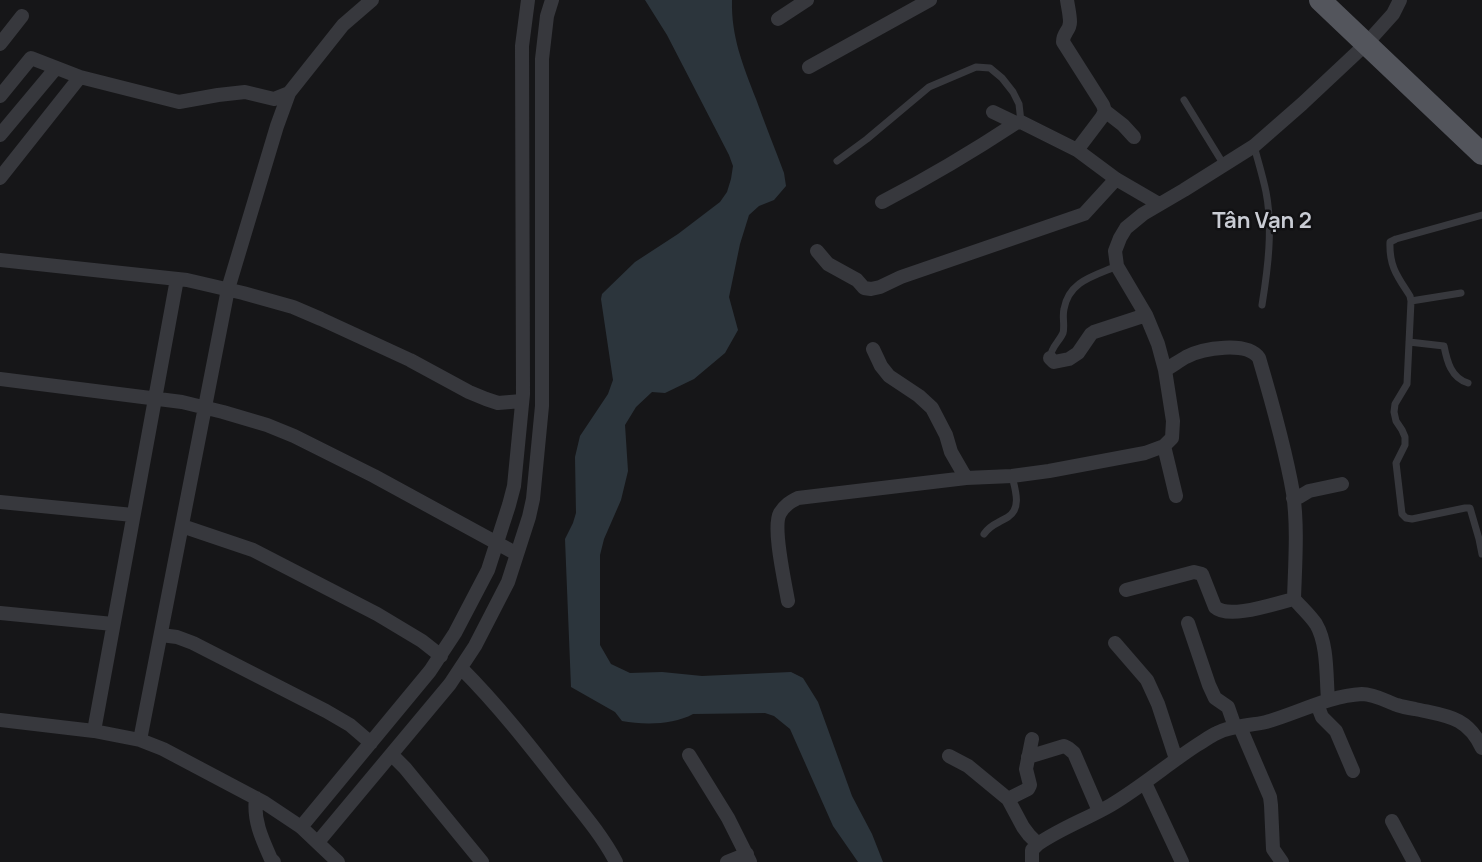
<!DOCTYPE html>
<meta charset="utf-8">
<style>
body{margin:0}
canvas{display:block;background:#161618}
</style>
<canvas width="1482" height="862"></canvas>
<script>
const ctx = document.querySelector('canvas').getContext('2d');
ctx.lineJoin = 'round';
function paint(path, color) { ctx.fillStyle = color; ctx.fill(path, 'evenodd'); }
function stroke(path, color, width, dash) { ctx.strokeStyle = color; ctx.lineWidth = width; ctx.lineCap = dash ? 'butt' : 'round'; ctx.setLineDash(dash || []); ctx.stroke(path); }
function label(font, color, halo, rows, align = 'center') {
  ctx.font = font + ' Manrope,sans-serif'; ctx.lineWidth = 5; ctx.setLineDash([]); ctx.textBaseline = 'middle'; ctx.strokeStyle = halo; ctx.fillStyle = color; for (const [text, x, y, turn = 0] of rows) {
    ctx.save(); ctx.translate(x, y); ctx.rotate((+turn || 0) * Math.PI / 180); ctx.textAlign = isNaN(turn) ? turn : align; if (halo) ctx.strokeText(text, 0, 0); ctx.fillText(text, 0, 0); ctx.restore();
  }
}
paint(new Path2D(`
 M 645,0 L 732,0 C 731,37 743,65 756,99 C 765,124 775,149 784,173 L 786,186 L 774,200 L 759,206 L 749,215 L 740,244 L 729,297 L 738,330 L 725,353 L 694,379 L 665,393 L 652,392 L 636,407 L 625,425 L 628,471 L 621,500 L 604,539 L 600,555 L 600,645 L 611,664 L 630,673 L 662,672 L 702,676 L 791,672 L 803,678 L 818,702 L 852,796 L 872,834 L 883,862 L 858,862 L 833,826 L 790,729 L 774,716 L 765,713 L 693,714 C 673,725 644,725 622,721 L 615,712 L 571,687 L 565,539 L 573,523 L 576,513 L 575,457 L 580,436 L 608,394 L 613,380 L 601,299 L 602,294 L 635,262 L 678,234 L 720,202 L 727,192 L 731,179 L 733,166 L 729,155 L 667,35 Z`), '#2c353c');
stroke(new Path2D(`
 M 1184,100 L 1224,165
 M 1254,146 C 1258,161 1263,177 1266,192 C 1273,228 1268,268 1262,305
 M 837,161 L 867,139 L 929,87 L 976,67 L 990,68 L 1002,78 L 1013,92 L 1019,104 L 1021,122
 M 1482,215 L 1396,239 L 1390,242 C 1389,267 1398,277 1410,296 L 1411,301 L 1407,384 L 1395,404 L 1394,412 L 1396,421 L 1402,430 L 1405,437 L 1405,445 L 1396,463 L 1402,514 L 1406,518 L 1412,519 L 1465,508 L 1470,508 L 1479,539 L 1482,554
 M 1411,301 L 1461,293
 M 1409,342 L 1444,346 C 1447,361 1451,378 1468,383
 M 1050,358 C 1051,347 1059,342 1063,333 C 1065,326 1062,316 1064,309 C 1069,281 1094,276 1117,266
 M 984,534 C 988,528 993,525 999,522 C 1002,520 1005,519 1008,517 C 1022,508 1015,489 1012,476`), '#37383d', 7);
stroke(new Path2D(`
 M 1067,0 C 1068,7 1070,15 1070,22 C 1070,31 1063,32 1063,42 L 1103,105 L 1105,111 L 1102,117 L 1077,150
 M 778,19 L 807,0
 M 0,44 L 22,16
 M 809,67 L 930,0
 M 0,96 L 31,58 L 80,77 L 179,102 L 218,95 L 245,92 L 274,99 L 289,93 L 343,25 L 372,0
 M 1105,111 L 1123,125 L 1134,137
 M 993,112 L 1016,123 L 1021,122 L 1077,150 L 1116,179 L 1159,204
 M 0,135 L 56,68
 M 0,178 L 80,77
 M 882,202 C 928,178 972,152 1016,123
 M 817,251 L 828,264 L 857,280 L 864,288 L 871,289 L 880,287 L 901,277 L 1084,214 L 1116,179
 M 0,260 L 187,280 L 243,293 L 293,307 L 321,319 L 410,360 L 469,392 L 486,399 L 498,403 L 522,401
 M 873,349 L 881,366 L 889,376 L 919,396 L 932,408 L 946,435 L 951,452 L 966,478
 M 1050,358 L 1054,362 L 1069,359 L 1078,353 L 1091,334 L 1094,332 L 1146,315
 M 1165,370 C 1172,366 1179,361 1186,357 C 1203,348 1247,341 1259,358 C 1272,402 1285,447 1293,493 C 1298,526 1295,566 1294,599 C 1301,607 1310,615 1316,624 C 1328,644 1326,677 1328,699
 M 0,379 L 182,402 L 223,412 L 267,425 L 294,436 L 374,476 L 517,554
 M 1164,446 L 1176,496
 M 1293,498 L 1299,497 L 1309,491 L 1342,484
 M 0,502 L 133,515
 M 182,526 L 253,550 L 377,614 L 422,641 L 441,656
 M 1126,590 L 1194,572 L 1202,574 L 1215,607 C 1229,620 1276,603 1294,599
 M 788,601 C 785,583 772,527 780,513 C 785,505 790,502 798,498 L 966,478 L 1012,476 L 1049,471 L 1145,453 L 1164,446 L 1172,438 L 1173,421 L 1165,370 L 1158,344 L 1146,315 L 1117,266 L 1115,251 L 1120,238 L 1126,228 L 1143,214 L 1184,190 L 1254,146 L 1302,104 L 1366,44 L 1393,14 L 1400,0
 M 0,613 L 113,624
 M 1188,623 L 1209,685 L 1215,698 L 1228,707 L 1235,727
 M 161,635 L 177,637 L 193,643 L 326,711 L 350,725 L 371,743
 M 1115,643 L 1147,680 L 1158,704 L 1176,759
 M 461,668 C 498,705 530,746 562,787 C 581,811 602,835 616,862
 M 1317,704 L 1322,717 L 1336,731 L 1353,771
 M 0,720 L 94,731 L 140,740 L 163,749 L 265,803 L 301,827 L 338,862
 M 1240,727 L 1270,797 L 1271,805 L 1273,849 L 1282,862
 M 94,731 L 177,279
 M 140,740 L 228,289 L 277,126 L 289,93
 M 392,755 L 405,768 L 482,862
 M 689,755 L 728,818 L 750,862
 M 949,756 L 968,766 L 1008,799 L 1023,827 L 1029,835 L 1038,844
 M 1028,757 L 1064,746 L 1068,748 L 1074,753 L 1099,811
 M 1145,783 L 1182,862
 M 256,798 C 253,820 262,839 271,859 L 274,862
 M 1008,799 L 1028,789 L 1030,785 L 1026,769 L 1032,739
 M 1392,821 L 1414,862
 M 301,827 L 430,671 L 455,633 L 488,570 L 509,505 L 514,486 L 523,394 L 522,46 L 528,0
 M 318,842 L 450,684 L 475,646 L 508,582 L 529,517 L 533,499 L 542,406 L 542,59 L 547,16 L 552,0
 M 727,862 L 747,854
 M 1032,862 L 1032,850 L 1038,844 C 1061,828 1087,819 1111,805 C 1141,787 1168,764 1197,745 C 1204,741 1210,736 1217,733 C 1232,725 1250,726 1266,722 C 1298,713 1328,696 1362,694 C 1374,694 1386,701 1397,705 C 1403,707 1409,708 1415,709 C 1446,716 1467,716 1482,748`), '#37383d', 14);
stroke(new Path2D(`
 M 1320,0 L 1482,154`), '#53555c', 22);
label('bold 22px', '#c9ccd4', '#111113', [
 ["Tân Vạn 2",1262,222]
]);
</script>
